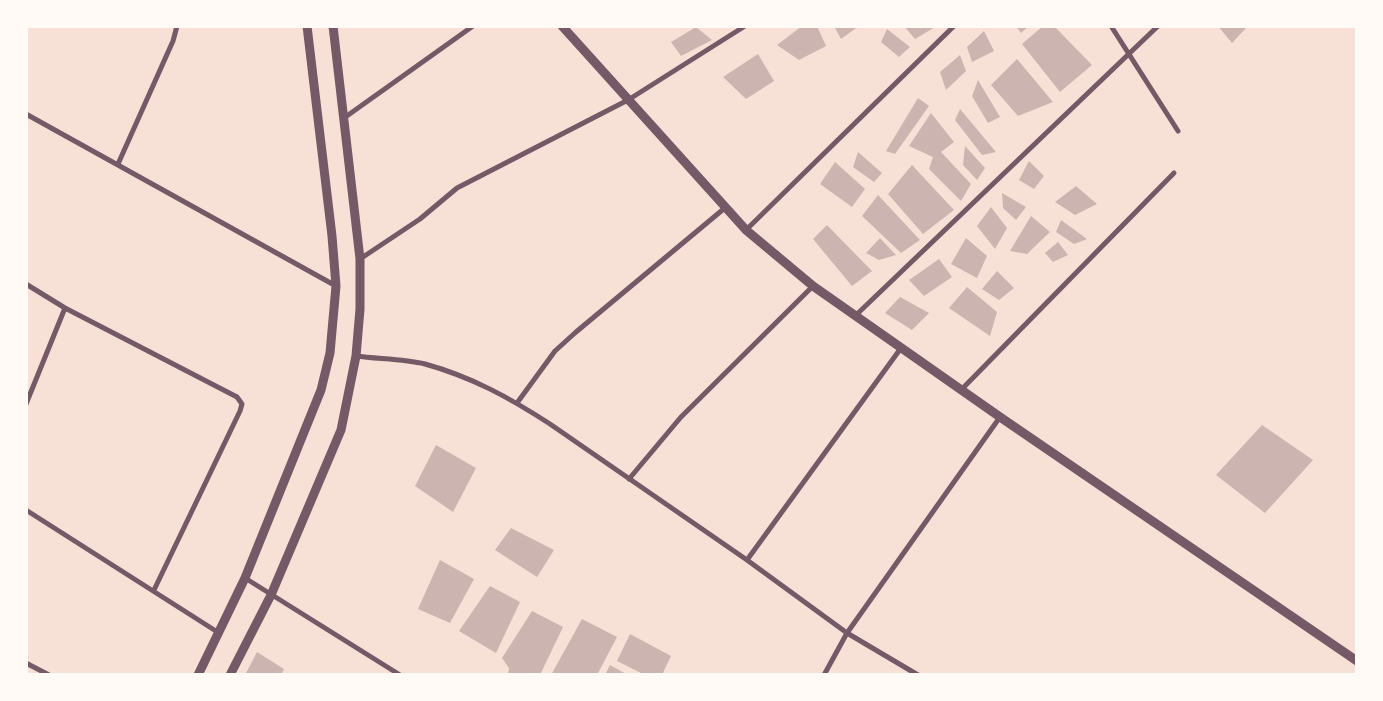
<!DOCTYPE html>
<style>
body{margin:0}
#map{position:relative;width:1383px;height:701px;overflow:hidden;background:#f7e1d7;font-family:Lora,serif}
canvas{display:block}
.frame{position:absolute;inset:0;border:28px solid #fffaf5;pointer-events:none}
</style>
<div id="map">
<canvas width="1383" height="701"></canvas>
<div class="frame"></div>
</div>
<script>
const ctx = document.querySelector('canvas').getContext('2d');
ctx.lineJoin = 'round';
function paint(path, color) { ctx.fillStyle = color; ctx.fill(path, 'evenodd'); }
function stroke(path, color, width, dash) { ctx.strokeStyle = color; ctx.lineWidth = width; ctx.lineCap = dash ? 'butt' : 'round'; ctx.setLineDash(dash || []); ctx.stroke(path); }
paint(new Path2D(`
 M 802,26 L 817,26 L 826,46 L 799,60 L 777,45 Z
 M 834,26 L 859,26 L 841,39 Z
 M 904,26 L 937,26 L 915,39 Z
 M 1016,26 L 1029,26 L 1021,33 Z
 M 1043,26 L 1054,26 L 1092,65 L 1060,92 L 1022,44 Z
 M 1218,26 L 1248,26 L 1232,43 Z
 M 696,27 L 712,40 L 681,56 L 671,42 Z
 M 887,29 L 910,47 L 899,57 L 881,42 Z
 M 984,31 L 994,51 L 972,62 L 967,47 Z
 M 758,54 L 774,81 L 746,99 L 723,77 Z
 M 960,55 L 966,71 L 946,90 L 940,72 Z
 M 1017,59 L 1053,102 L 1018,116 L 991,85 Z
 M 978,80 L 1000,117 L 988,123 L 972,96 Z
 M 918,98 L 929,106 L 895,154 L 886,151 Z
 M 960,109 L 996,152 L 982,155 L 955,120 Z
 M 931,113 L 954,142 L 941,152 L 971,184 L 961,201 L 929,169 L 933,157 L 909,146 Z
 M 965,146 L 985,168 L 977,180 L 963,165 Z
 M 858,152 L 882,173 L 874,182 L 853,167 Z
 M 1029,161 L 1044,176 L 1034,189 L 1019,180 Z
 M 835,162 L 865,189 L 852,207 L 820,184 Z
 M 912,165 L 954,210 L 923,234 L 888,194 Z
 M 1076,186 L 1097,204 L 1075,215 L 1055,202 Z
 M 1002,193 L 1026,207 L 1016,220 L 1003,208 Z
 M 878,195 L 920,240 L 901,253 L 862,216 Z
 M 991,207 L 1007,228 L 995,249 L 977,226 Z
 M 1031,216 L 1050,232 L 1027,254 L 1010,251 Z
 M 1061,220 L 1087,239 L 1074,244 L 1056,232 Z
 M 827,225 L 872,271 L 852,286 L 813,239 Z
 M 880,238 L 896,255 L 879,260 L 866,253 Z
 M 966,238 L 987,256 L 977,278 L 951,264 Z
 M 1058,242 L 1068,255 L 1053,262 L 1045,253 Z
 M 939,259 L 952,277 L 924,296 L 909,280 Z
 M 997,271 L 1014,288 L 999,300 L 982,289 Z
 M 967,287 L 997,312 L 990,336 L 949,308 Z
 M 900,297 L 929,313 L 912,330 L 885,313 Z
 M 1262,425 L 1313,460 L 1265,513 L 1216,475 Z
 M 436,445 L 476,468 L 453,512 L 415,486 Z
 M 511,528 L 554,550 L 537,577 L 495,550 Z
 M 440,560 L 474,579 L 450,623 L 418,609 Z
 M 490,586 L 520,602 L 496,653 L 459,631 Z
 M 532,611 L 563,627 L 540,675 L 508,675 L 509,668 L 502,658 Z
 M 582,619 L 617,637 L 597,675 L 551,675 Z
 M 630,634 L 671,656 L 662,675 L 645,675 L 617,661 Z
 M 257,652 L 284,669 L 281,675 L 245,675 Z
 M 610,665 L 628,675 L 605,675 Z`), '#ccb4b1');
stroke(new Path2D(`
 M 1111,26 L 1178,131
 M 26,114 L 336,286
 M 344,118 L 473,26
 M 118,164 L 173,41 L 177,26
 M 746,230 L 954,26
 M 360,259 L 420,219 L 457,188 L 628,100 L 745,26
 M 26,284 L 65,308 L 237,397 L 242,404 L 240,411 L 154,590
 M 855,316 L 1158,26
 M 356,356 C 378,359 403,359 425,364 C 472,377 510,398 550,424 L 747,560 L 847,633 L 918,675
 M 961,390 L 1174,173
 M 517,403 L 555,351 L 576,332 L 726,207
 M 26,404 L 65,308
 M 629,479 L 681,417 L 813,286
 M 26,510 L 219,633
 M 747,560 L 901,348
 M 245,578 L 400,675
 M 26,663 L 49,675
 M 824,675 L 847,633 L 1000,417`), '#755966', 5);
stroke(new Path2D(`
 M 562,26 L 746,230 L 813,286 L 1000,417 L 1357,661
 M 198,675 L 245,578 L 321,390 L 330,353 L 336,286 L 332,236 L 307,26
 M 230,675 L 271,595 L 341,430 L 356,356 L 360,309 L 360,259 L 333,26`), '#755966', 9);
</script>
